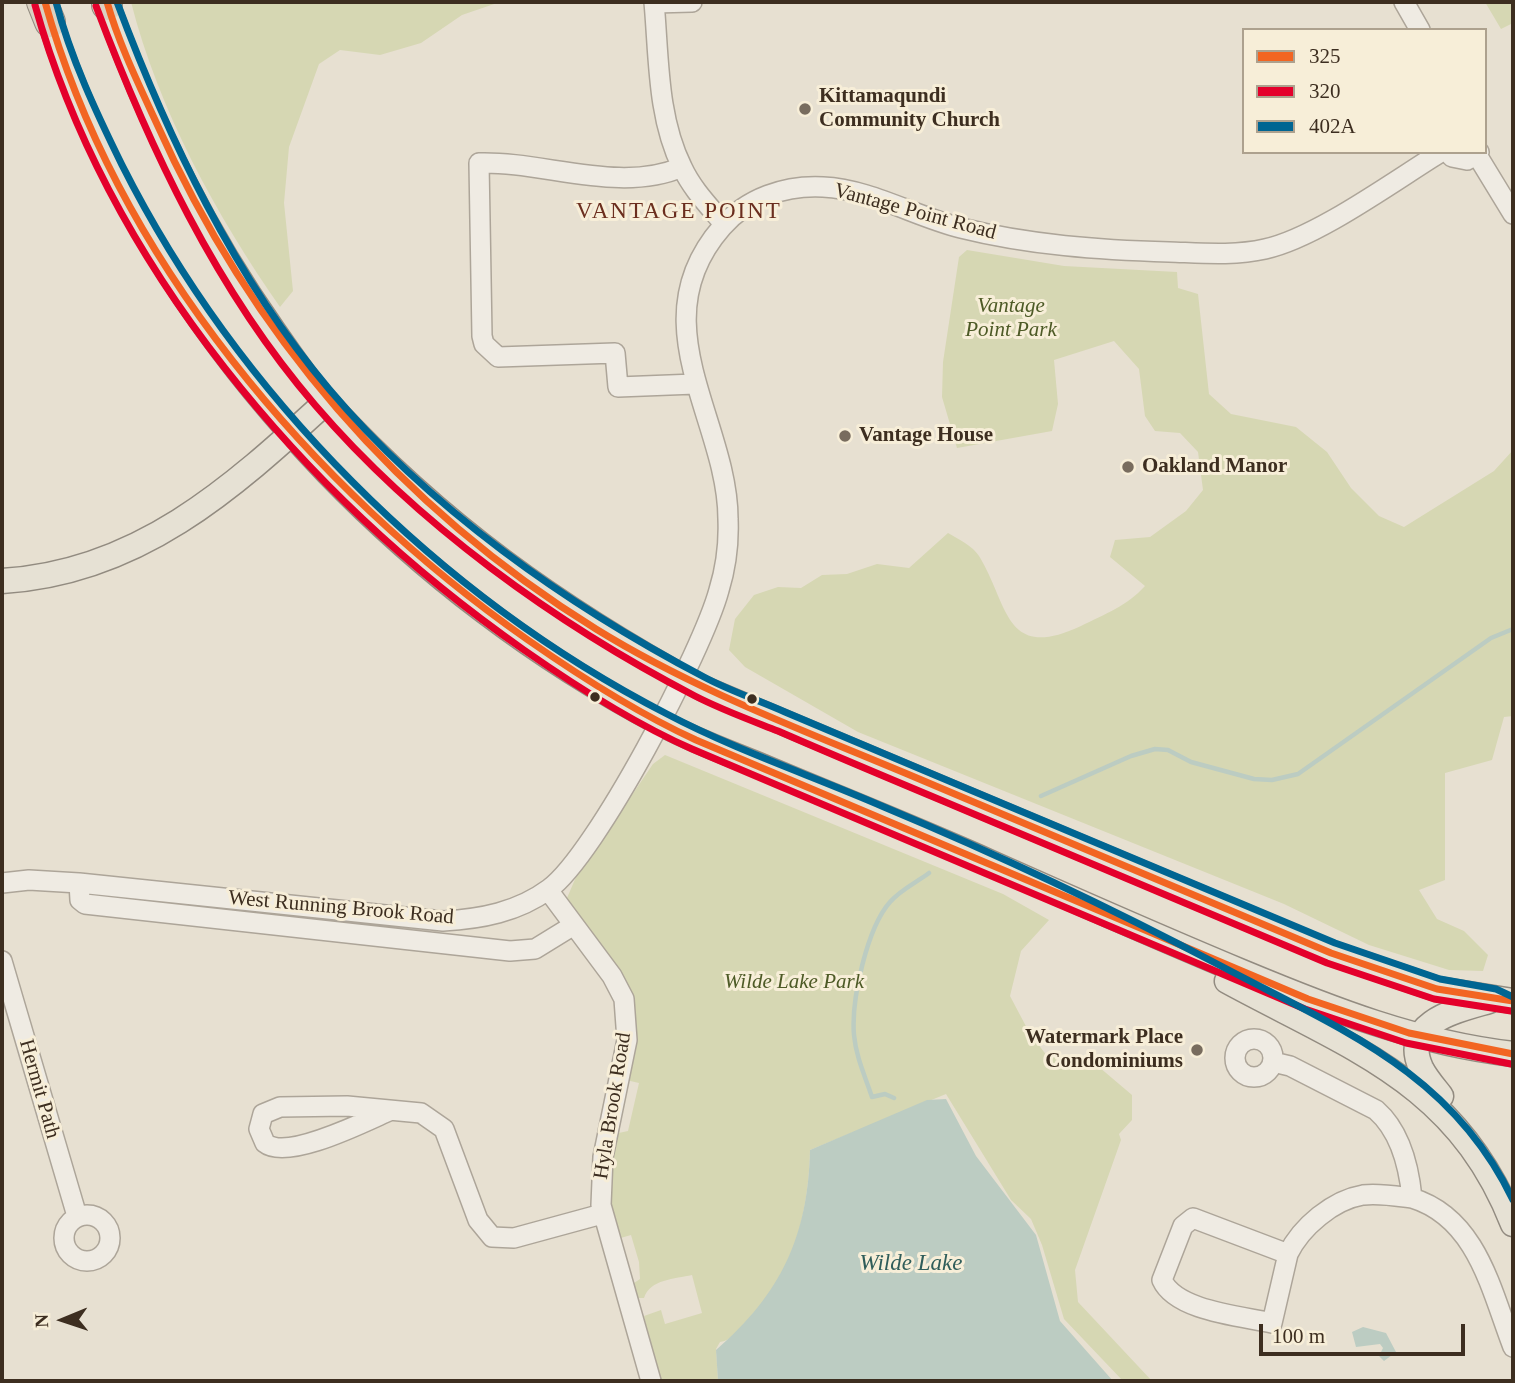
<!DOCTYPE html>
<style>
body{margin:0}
#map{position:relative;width:1515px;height:1383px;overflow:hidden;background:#e7e0d1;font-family:"Times New Roman",serif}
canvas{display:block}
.frame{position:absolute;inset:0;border:4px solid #3d2e20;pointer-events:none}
.legend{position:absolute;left:1242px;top:28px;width:245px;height:126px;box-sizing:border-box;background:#f7eed8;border:2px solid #ada18e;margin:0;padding:9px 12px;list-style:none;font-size:21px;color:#3d2e20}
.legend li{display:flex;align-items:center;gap:14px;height:35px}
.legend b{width:35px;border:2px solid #ada18e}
.north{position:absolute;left:28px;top:1285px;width:70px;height:70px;-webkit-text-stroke:5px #f7eed8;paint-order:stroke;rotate:268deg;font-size:19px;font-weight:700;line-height:28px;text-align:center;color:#3d2e20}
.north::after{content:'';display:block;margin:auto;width:24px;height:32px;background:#3d2e20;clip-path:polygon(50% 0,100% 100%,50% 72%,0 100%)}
.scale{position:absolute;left:1259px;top:1324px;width:206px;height:32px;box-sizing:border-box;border:4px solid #3d2e20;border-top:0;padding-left:9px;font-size:21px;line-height:24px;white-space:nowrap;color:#3d2e20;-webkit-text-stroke:5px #f7eed8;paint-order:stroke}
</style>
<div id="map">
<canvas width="1515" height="1383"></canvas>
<div class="frame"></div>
<ul class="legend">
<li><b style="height:9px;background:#f26522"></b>325</li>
<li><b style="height:9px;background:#e4002b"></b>320</li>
<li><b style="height:9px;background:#006592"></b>402A</li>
</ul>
<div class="north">N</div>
<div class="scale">100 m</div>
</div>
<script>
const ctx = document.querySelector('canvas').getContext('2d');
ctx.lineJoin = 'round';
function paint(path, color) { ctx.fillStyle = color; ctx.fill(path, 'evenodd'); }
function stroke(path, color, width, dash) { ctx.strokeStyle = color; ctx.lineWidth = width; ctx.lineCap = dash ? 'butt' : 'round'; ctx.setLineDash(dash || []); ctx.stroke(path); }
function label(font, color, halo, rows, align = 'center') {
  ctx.font = font + ' "Times New Roman",serif'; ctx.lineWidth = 6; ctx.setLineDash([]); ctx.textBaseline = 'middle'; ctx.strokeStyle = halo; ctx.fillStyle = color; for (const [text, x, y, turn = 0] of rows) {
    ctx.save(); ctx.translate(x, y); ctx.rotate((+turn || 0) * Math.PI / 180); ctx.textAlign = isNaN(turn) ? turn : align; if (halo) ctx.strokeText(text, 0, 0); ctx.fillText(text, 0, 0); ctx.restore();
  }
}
paint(new Path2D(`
 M 131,2 L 500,2 L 462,15 L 421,43 L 380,55 L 340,50 L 319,64 L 289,147 L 284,203 L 293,291 L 280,307 C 216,215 159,111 131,2 Z
 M 1485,2 L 1513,2 L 1513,23 L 1501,29 Z
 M 967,250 L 1064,266 L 1177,272 L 1178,288 L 1198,294 L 1209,394 L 1231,414 L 1296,427 L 1327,452 L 1351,488 L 1379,516 L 1404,527 L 1494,471 L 1513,450 L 1513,716 L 1504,717 L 1492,760 L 1445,773 L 1445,880 L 1419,890 L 1437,919 L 1464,931 L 1488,955 L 1483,971 L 1449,970 L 1369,945 L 1284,904 L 858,732 L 745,667 L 729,650 L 735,619 L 754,595 L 778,587 L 801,588 L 822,575 L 847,574 L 877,564 L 909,568 L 948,533 C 958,539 973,546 979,556 C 1009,605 1004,662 1081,626 C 1105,614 1127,606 1145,586 L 1110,557 L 1115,540 L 1150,537 L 1186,511 L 1203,490 L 1198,452 L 1180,433 L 1155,431 L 1145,416 L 1139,369 L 1114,341 L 1054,360 L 1058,404 L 1052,431 L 957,448 L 942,397 L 943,362 L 959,257 Z
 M 665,755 L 1003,894 L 1049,920 L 1021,951 L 1010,996 L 1029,1032 L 1047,1056 L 1099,1067 L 1132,1095 L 1132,1120 L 1119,1134 L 1121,1140 L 1075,1270 L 1078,1302 L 1152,1381 L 1123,1381 L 1064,1319 L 1042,1245 L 1031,1219 L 1011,1200 L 946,1094 L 810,1150 C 809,1207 793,1286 746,1324 C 736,1331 733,1340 720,1342 L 716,1349 L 718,1381 L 659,1381 L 644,1316 L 661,1310 L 665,1324 L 702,1313 L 692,1275 C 675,1279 650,1279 644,1298 L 635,1298 L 631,1285 L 640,1279 L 639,1262 L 631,1235 L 617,1239 L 608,1208 L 614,1134 L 628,1131 L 639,1083 L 626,1080 L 637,1036 L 633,1001 L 567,898 L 576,877 L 653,764 Z`), '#d6d7b3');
paint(new Path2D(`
 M 946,1099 L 976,1156 L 1036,1235 L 1060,1321 L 1113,1381 L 718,1381 L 716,1350 C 781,1294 808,1236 810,1150 L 927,1100 Z
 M 1363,1327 L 1386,1333 L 1396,1352 L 1384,1361 L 1379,1356 L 1383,1348 L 1380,1344 L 1356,1347 L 1352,1332 Z`), '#bcccc2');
stroke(new Path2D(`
 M 1041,796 L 1131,756 L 1155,749 L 1168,750 L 1191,762 L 1254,779 L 1272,780 L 1298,774 L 1491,638 L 1513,629
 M 894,1098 L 885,1094 L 872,1097 C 865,1076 856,1057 854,1035 C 851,1000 867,928 890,902 C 900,890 917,882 929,873`), '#bcccc2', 4.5);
const minor = new Path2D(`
 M 654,2 C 659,56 657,117 682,167 C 692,189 709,206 724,224
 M 1404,2 L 1420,30
 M 654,3 L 692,2
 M 1448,152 L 1452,157 L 1467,160 L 1479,152
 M 1477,155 L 1513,214
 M 682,167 C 620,194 543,161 479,163 L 482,336 L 484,344 L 498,357 L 615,353 L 618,387 L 695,384
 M 2,883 L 29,880 L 79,883 L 443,921 C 481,919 518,912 549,889 C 596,855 703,650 719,590 C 726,567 729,543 728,519 C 728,420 638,323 722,227 C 747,198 785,185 823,187 C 870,189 916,217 961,228 C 1029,245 1100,250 1169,252 C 1201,253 1234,256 1265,249 C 1316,238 1394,181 1441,152
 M 79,883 L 80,900 L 85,904 L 510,951 L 535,949 L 574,925
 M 548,890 L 612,976 L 624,999 L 627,1040 L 603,1157 L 601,1205 L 651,1381
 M 2,961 L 77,1216
 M1235 1058a19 19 0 1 1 38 0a19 19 0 1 1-38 0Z
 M 1273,1062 L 1290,1066 L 1376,1110 C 1400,1131 1409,1167 1412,1198 C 1477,1218 1491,1290 1513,1347
 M 389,1111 C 364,1122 287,1161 265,1143 L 259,1129 L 263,1114 L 280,1107 L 347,1106 L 421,1113 L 444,1129 L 478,1220 L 492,1237 L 514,1238 L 602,1214
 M64 1238a23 23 0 1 1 46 0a23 23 0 1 1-46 0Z
 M 1288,1254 L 1272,1323 C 1241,1316 1176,1311 1162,1280 L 1183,1226 L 1193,1218 L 1288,1254 C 1301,1227 1333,1200 1363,1195 C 1379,1193 1396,1196 1412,1198`);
const major = new Path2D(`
 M 106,2 C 148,119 202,230 274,332 C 291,356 308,382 328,404 C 441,526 557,608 702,688 L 1331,953 L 1437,989 L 1513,1001
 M 46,6 C 57,48 75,90 93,130 C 203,378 419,596 659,722 C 692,740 729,753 763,767 C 839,799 915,829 991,863 C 1074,900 1158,937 1242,972 C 1331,1009 1417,1043 1513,1054
 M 2,581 C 138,573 231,489 326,402
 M 1227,981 C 1352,1049 1457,1082 1513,1224
 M 1441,1096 C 1434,1087 1426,1078 1421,1068 C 1400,1022 1458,1010 1489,1001`);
const highway = new Path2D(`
 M 42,2 L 50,22
 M 107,2 L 107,5`);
stroke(minor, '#ada599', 22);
stroke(major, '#928b80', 27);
stroke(highway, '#928b80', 32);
stroke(minor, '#efebe3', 19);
stroke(major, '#e6e1d4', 24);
stroke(highway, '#dad1c2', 30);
stroke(new Path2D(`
 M 45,2 C 117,259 312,489 528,640 C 581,677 637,713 696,740 L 1308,999 L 1409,1033 L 1513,1054
 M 107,2 C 119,44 138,83 156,122 C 250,333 399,507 596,629 C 693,689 800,729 905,773 C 1047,833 1189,893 1331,953 L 1437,989 L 1513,1001`), '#f26522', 7);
stroke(new Path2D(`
 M 35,5 C 108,266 305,497 524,650 C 577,687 633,723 692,749 L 1305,1009 L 1406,1043 L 1511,1064
 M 96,6 C 149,147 216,290 315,405 C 417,524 556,624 695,696 C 722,710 750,720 778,731 C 833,755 888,778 943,801 C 1071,855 1199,909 1327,963 L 1434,999 L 1511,1011`), '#e4002b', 7);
stroke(new Path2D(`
 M 56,2 C 71,59 96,112 122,165 C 238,395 438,596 667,714 C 735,750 813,776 884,807 C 999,855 1111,908 1221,966 C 1340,1029 1452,1072 1513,1200
 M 117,2 C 168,138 234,277 329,389 C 429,508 567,605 704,677 C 730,691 758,700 785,712 C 840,735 894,758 949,781 C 1077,835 1206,889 1335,943 L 1440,979 L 1496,989 L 1513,997`), '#006592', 7);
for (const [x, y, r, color] of [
 [805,109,7,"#786c5e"],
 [845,436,7,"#786c5e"],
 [1128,467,7,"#786c5e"],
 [595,697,6,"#3d2e20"],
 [752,699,6,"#3d2e20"],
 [1197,1050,7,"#786c5e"]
]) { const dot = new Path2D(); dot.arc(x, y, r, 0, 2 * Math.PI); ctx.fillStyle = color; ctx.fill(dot); stroke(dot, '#f7eed8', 2.5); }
label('bold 21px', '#3d2e20', '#f7eed8', [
 ["Kittamaqundi",819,97],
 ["Community Church",819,121],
 ["Vantage House",859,436],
 ["Oakland Manor",1142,467],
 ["Watermark Place",1183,1038,"right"],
 ["Condominiums",1183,1062,"right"]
], 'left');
label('21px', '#3d2e20', '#f7eed8', [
 ["Vantage Point Road",915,212,15],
 ["West Running Brook Road",341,908,5],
 ["Hermit Path",39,1089,74],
 ["Hyla Brook Road",613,1106,-81]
]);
label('italic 21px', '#4d5a26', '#f7eed8', [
 ["Vantage",1011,306],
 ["Point Park",1011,330],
 ["Wilde Lake Park",794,982]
]);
ctx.letterSpacing = '2px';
label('23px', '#6b2e1e', '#f7eed8', [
 ["VANTAGE POINT",679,212]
]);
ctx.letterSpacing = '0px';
label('italic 23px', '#2f5d5a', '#f7eed8', [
 ["Wilde Lake",911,1264]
]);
</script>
